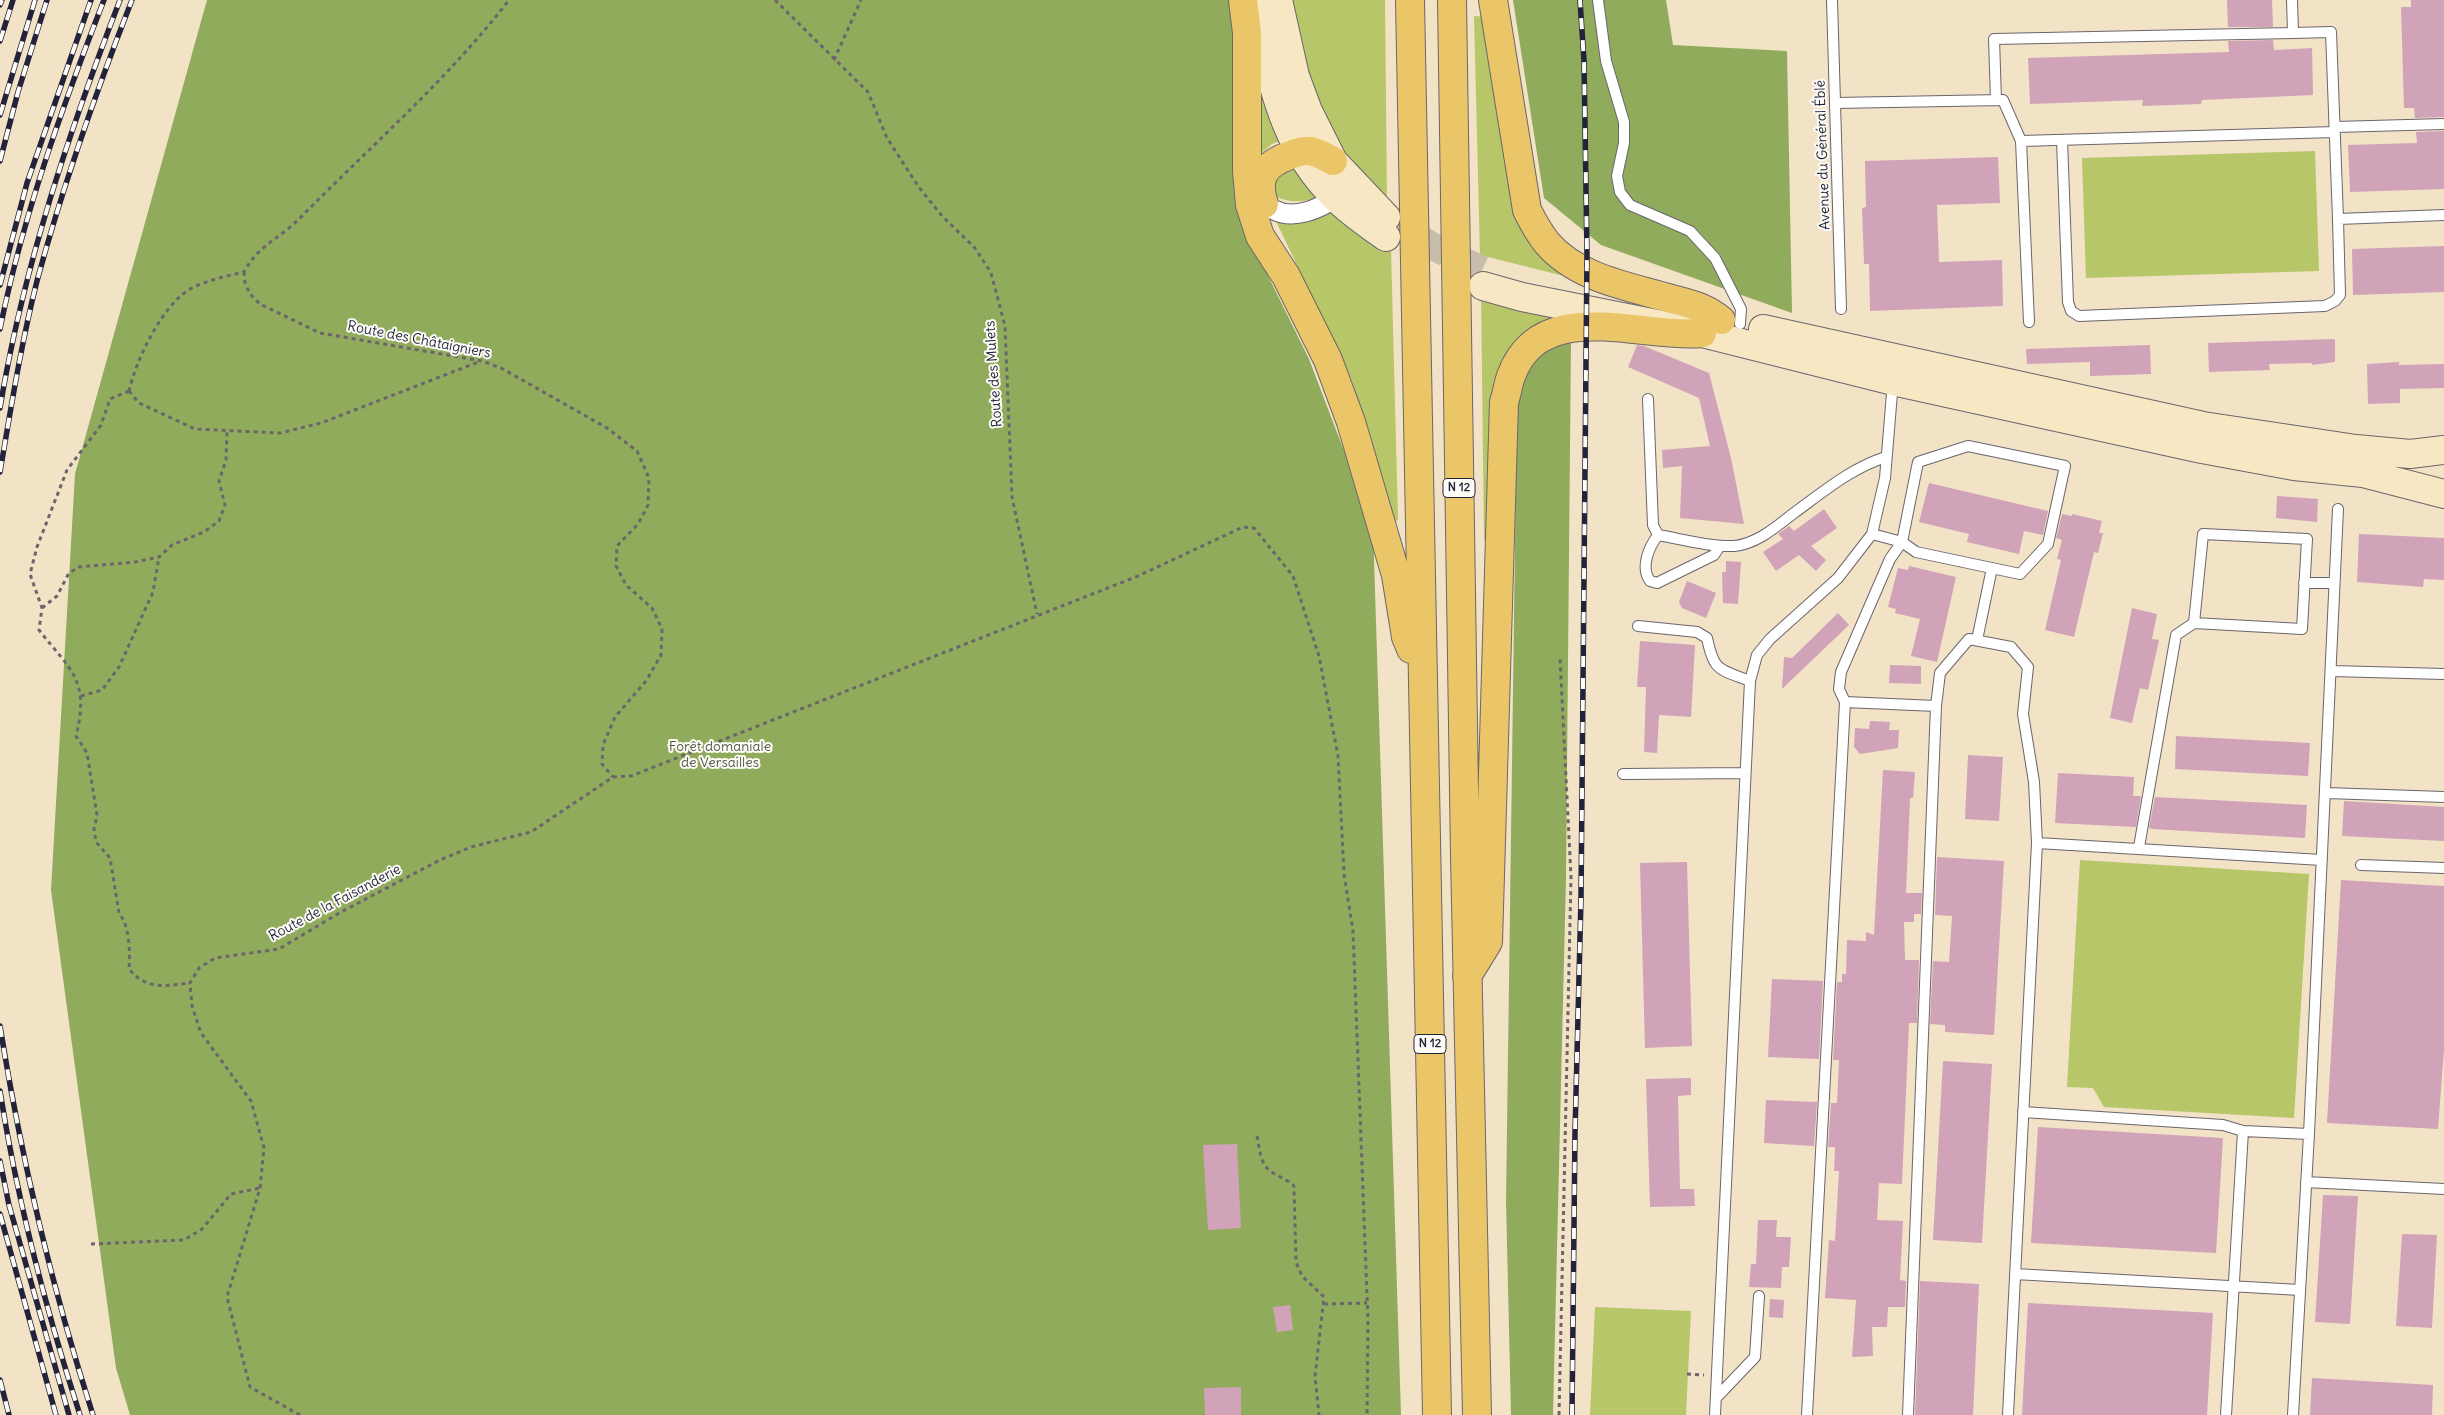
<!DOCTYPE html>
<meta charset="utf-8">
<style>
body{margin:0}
canvas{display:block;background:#f2e2c6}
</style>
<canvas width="2444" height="1415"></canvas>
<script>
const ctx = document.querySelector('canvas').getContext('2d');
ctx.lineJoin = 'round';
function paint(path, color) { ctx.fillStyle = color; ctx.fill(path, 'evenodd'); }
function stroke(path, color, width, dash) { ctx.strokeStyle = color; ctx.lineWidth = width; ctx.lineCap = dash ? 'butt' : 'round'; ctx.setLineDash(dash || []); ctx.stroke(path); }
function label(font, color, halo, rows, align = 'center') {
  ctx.font = font + ' Delius,sans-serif'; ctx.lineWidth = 4; ctx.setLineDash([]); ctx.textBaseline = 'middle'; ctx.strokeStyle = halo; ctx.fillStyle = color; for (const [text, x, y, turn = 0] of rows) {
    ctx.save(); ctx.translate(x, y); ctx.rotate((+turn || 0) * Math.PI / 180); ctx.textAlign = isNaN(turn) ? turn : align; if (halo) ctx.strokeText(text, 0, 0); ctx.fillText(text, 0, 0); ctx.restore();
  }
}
paint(new Path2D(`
 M 1283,0 L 1385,0 L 1387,204 L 1358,174 L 1317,115 Z
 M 1474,16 L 1489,17 L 1515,189 L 1572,278 L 1480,255 Z
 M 1258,46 L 1286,139 L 1272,144 L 1259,155 Z
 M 2315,151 L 2319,271 L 2086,278 L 2082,158 Z
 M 1297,158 L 1320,197 C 1304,202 1289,204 1273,195 L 1275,169 Z
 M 1331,208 L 1391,249 L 1398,520 L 1393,522 L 1351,378 L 1273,215 Z
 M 1481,289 L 1572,319 C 1545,322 1532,324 1515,347 L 1490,539 L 1484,540 Z
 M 2080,860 L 2309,874 L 2294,1118 L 2104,1107 L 2093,1088 L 2067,1087 Z
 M 1595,1307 L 1691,1311 L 1686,1415 L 1590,1415 Z`), '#b7c668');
paint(new Path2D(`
 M 207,0 L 1229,0 L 1235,56 L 1233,144 L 1244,227 L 1309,359 L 1373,527 L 1401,1415 L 130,1415 L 116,1368 L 51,890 L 75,474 Z
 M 1513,0 L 1666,0 L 1673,45 L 1787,51 L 1792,313 L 1601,245 L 1544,198 Z
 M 1571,338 L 1566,877 L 1553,1415 L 1511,1415 L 1506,1201 L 1517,399 C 1527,365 1536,349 1571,338 Z`), '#91ab5c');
paint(new Path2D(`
 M 2227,0 L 2272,0 L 2273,27 L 2228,27 Z
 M 2411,0 L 2444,0 L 2444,117 L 2415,118 L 2414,108 L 2404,108 L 2401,7 L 2411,7 Z
 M 2273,40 L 2274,50 L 2312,48 L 2313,95 L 2202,100 L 2201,104 L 2142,106 L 2143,100 L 2030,104 L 2028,58 L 2229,52 L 2228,41 Z
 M 2444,131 L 2444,189 L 2350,192 L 2348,145 L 2417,143 L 2416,132 Z
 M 1998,157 L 2000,203 L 1937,205 L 1939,262 L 2002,260 L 2003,306 L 1870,311 L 1869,264 L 1864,264 L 1862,208 L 1866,207 L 1865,161 Z
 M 2444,246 L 2444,292 L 2353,295 L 2352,249 Z
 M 2335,339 L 2335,362 L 2312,365 L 2312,363 L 2269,364 L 2270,370 L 2209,372 L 2208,343 Z
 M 1637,345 L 1644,346 L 1709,373 L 1731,458 L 1744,524 L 1680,518 L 1682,466 L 1663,468 L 1662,450 L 1710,446 L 1699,398 L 1628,367 Z
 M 2150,345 L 2151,374 L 2090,376 L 2090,362 L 2027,364 L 2026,349 Z
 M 2399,362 L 2399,365 L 2444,364 L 2444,388 L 2400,389 L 2400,403 L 2368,404 L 2367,364 Z
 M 1929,483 L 2048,511 L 2043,535 L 2024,531 L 2019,554 L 1967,542 L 1969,534 L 1919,522 Z
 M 2277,496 L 2318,499 L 2317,522 L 2276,518 Z
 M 1824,509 L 1837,528 L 1811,546 L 1826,560 L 1816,571 L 1799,555 L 1776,571 L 1763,552 L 1783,539 L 1778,534 L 1789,526 L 1794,531 Z
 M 2062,514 L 2072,516 L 2072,514 L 2102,521 L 2099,533 L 2103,533 L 2098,553 L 2094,552 L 2074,637 L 2045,630 L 2061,560 L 2057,559 L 2062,540 L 2056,538 Z
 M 2359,534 L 2444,538 L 2444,580 L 2424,579 L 2423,587 L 2357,582 Z
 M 1726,561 L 1741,562 L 1738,604 L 1723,603 L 1722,572 L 1726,572 Z
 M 1909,566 L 1956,577 L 1937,662 L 1911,656 L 1920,619 L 1895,613 L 1896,609 L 1888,607 L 1898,568 L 1908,570 Z
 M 1687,581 L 1716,593 L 1706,618 L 1682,608 L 1679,602 Z
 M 2132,608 L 2157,614 L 2152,639 L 2159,640 L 2148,690 L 2140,688 L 2132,723 L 2110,718 Z
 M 1838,613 L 1849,625 L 1782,689 L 1784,657 L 1792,658 Z
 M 1640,641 L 1695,645 L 1691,717 L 1659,715 L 1657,753 L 1644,752 L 1646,687 L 1637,687 Z
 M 1890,665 L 1921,666 L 1921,684 L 1889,683 Z
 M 1870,721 L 1890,722 L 1889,730 L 1899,730 L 1898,748 L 1860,754 L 1854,747 L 1855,728 L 1869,729 Z
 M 2176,736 L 2310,743 L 2308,776 L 2175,769 Z
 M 1968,755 L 2003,757 L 1999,821 L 1965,819 Z
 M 1883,770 L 1915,772 L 1913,798 L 1910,798 L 1906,893 L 1922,893 L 1921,914 L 1914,914 L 1914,922 L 1904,922 L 1905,960 L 1919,960 L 1917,1023 L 1909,1023 L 1902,1184 L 1879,1183 L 1877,1220 L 1903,1221 L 1900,1280 L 1906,1281 L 1905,1307 L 1888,1307 L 1887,1327 L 1872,1327 L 1873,1356 L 1852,1357 L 1856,1300 L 1825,1298 L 1829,1240 L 1835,1241 L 1839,1171 L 1834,1171 L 1835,1147 L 1828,1147 L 1831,1103 L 1837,1103 L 1839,1060 L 1833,1060 L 1837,982 L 1842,982 L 1842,974 L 1846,974 L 1847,940 L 1866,941 L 1866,932 L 1874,935 Z
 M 2058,773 L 2134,777 L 2133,796 L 2141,796 L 2136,827 L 2055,823 Z
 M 2155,797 L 2307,805 L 2305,838 L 2152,829 L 2149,828 Z
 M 2344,801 L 2444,807 L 2444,841 L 2342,836 Z
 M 1937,857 L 2004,861 L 1994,1035 L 1945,1032 L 1945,1025 L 1930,1024 L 1933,961 L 1949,962 L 1952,916 L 1935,915 Z
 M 1687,862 L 1692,1046 L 1645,1048 L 1640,863 Z
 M 2341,880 L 2444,886 L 2444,1049 L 2438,1129 L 2327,1123 Z
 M 1772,979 L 1823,981 L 1819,1059 L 1768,1057 Z
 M 1943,1061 L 1992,1064 L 1982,1243 L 1933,1240 Z
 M 1691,1078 L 1691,1095 L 1678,1096 L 1680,1189 L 1694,1189 L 1695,1206 L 1650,1207 L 1646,1079 Z
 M 1766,1100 L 1817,1102 L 1814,1146 L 1764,1143 Z
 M 2038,1127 L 2223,1138 L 2216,1253 L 2031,1243 Z
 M 1237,1144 L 1241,1228 L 1208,1230 L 1203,1145 Z
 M 2323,1195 L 2358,1196 L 2350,1324 L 2315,1322 Z
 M 1758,1220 L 1777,1220 L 1776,1237 L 1791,1237 L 1789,1267 L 1782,1267 L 1781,1288 L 1749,1287 L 1751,1264 L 1756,1264 Z
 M 2402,1234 L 2437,1235 L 2432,1328 L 2396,1326 Z
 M 1920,1281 L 1979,1284 L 1973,1415 L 1915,1415 Z
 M 1770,1299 L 1784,1300 L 1783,1318 L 1769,1317 Z
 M 2028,1303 L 2213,1313 L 2207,1415 L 2022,1415 Z
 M 1290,1305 L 1293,1330 L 1277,1332 L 1273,1307 Z
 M 2312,1378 L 2433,1385 L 2432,1415 L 2310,1415 Z
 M 1241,1387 L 1241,1415 L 1205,1415 L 1204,1388 Z`), '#d1a3b8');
stroke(new Path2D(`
 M 1386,217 L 1430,245 L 1482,270`), '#c8bcaa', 28, [28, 14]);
const lane = new Path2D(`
 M 1598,0 L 1606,61 L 1624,122 L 1624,143 L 1617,176 L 1620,192 L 1630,205 L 1690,231 L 1715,258 L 1741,309 L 1740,324
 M 1832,0 L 1841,309
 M 2292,0 L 2293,33 L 2331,32 L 2338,219 L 2444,215
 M 1996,100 L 1994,39 L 2293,33
 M 1835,103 L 2003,100 L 2021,141
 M 2335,127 L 2444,124
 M 2062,140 L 2068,302 L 2071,311 L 2079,316 L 2325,306 L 2335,301 L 2340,295 L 2338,219
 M 2029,322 L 2021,141 L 2335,132
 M 1648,399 L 1653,525 L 1658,535 C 1682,539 1709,547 1734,546 C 1757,544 1777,526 1794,513 C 1823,492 1851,468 1886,457
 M 1968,446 L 2065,466 L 2048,544 L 2020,574 L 1916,552 L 1902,542 L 1918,462 Z
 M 1658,535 C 1649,547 1640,567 1650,581 L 1657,583 L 1714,555 L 1720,546
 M 2304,583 L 2334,583
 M 1638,626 L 1697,632 L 1707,638 C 1714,672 1719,669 1750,681
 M 1977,640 L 1992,568
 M 2332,671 L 2444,674
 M 1845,702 L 1839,689 L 1841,672 L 1890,559 L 1902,542 L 1872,534
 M 1623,774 L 1745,773
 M 2326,793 L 2444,797
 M 2037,843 L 2322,860
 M 2139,847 L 2176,635 L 2194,623 L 2302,629 L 2307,539 L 2203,534 L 2194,623
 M 2361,865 L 2444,868
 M 2023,1112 L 2223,1125 L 2243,1131
 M 2306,1182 L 2444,1189
 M 2015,1274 L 2300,1290
 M 1716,1398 L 1755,1357 L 1759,1296
 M 1715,1415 L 1750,681 L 1757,655 L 1770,639 L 1838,578 L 1872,534 L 1885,478 L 1893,381
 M 1807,1415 L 1845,702 L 1936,706
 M 1908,1415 L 1936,706 L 1940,673 L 1969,639 L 2011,647 L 2028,667 L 2023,714 L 2034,782 L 2037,843 L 2008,1415
 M 2226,1415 L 2243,1131 L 2309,1134
 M 2293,1415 L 2309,1134 L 2338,509`);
const street = new Path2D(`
 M 1262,199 C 1266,203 1270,208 1274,210 C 1294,220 1319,209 1335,198`);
const secondary = new Path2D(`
 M 1252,0 C 1272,73 1278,141 1335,197 C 1350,212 1369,225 1386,237
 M 1278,0 L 1295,76 L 1308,111 L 1333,161 L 1386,217
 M 1483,286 L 1522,297 L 1702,333 L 1893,381 L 2202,449 L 2294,466 L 2363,473 L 2444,494
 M 1763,329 L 2203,426 L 2356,449 L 2410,454 L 2444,450`);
const highway = new Path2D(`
 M 1243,0 L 1247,33 L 1247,171 L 1250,205 L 1260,236 L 1286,276 L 1328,360 L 1351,422 L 1396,575 L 1406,637 L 1411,649
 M 1410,0 L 1437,1415
 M 1452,0 L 1465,856 L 1477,1415
 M 1493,0 L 1527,210 C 1533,222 1539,233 1547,243 C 1577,278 1627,286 1668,298 C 1689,304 1704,306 1721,320
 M 1264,204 C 1256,179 1263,165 1288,156 C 1295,153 1303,150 1311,151 C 1318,153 1326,157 1333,161
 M 1467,976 L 1488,942 L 1504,402 C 1507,394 1508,384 1511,376 C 1541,295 1641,339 1702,333`);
stroke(lane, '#6b656c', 12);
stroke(street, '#6b656c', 21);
stroke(secondary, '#6b656c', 30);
stroke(highway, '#6b656c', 30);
stroke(new Path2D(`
 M 775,0 L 868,92 L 887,138 L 918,186 L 942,216 L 975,248 L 991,273 L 1005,326 L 1012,497 L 1037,614
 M 834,60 L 861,0
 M 244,272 L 245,283 L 250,294 L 260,304 L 320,333 L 482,361 L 501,368 L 607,428 L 637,451 L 649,478 L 648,505 L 638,524 L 617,546 L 616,566 L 626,585 L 652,608 L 662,629 L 661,655 L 646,681 L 615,717 L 603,745 L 602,764 L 613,777
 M 129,391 L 110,399 L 101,425 L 67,470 L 37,547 L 30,574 L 42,608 L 39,630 C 71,671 90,680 76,736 L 87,753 L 97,815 L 94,829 L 96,842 L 110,858 L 119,913 C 130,927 130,951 129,969 C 146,990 165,986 190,983
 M 129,391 C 136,360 163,303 192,288 C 208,280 227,276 244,272 C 258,245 281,238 301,217 C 371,146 448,79 509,0
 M 129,391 L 139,403 L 195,429 L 280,433 L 321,423 L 481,361
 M 42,608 L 57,596 L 69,573 L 79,567 L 135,562 L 159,557 L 172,545 L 204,532 L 219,521 L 225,505 L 219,481 L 226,460 L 227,430
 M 81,696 L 102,690 L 119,667 L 153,592 L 159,557
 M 613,777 L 631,776 L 1138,576 L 1243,527 L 1254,528 L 1293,576 L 1319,656 L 1338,756 L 1344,874 L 1353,931 L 1368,1321 L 1367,1415
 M 1257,1136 C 1259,1146 1260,1160 1267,1168 C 1272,1174 1287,1179 1294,1186 L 1296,1262 L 1302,1276 L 1324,1297 L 1315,1376 L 1319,1415
 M 91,1244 L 184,1240 L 202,1229 L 231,1194 L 260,1188
 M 1324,1304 L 1367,1303
 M 1687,1374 L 1704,1375
 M 300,1415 L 250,1387 L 227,1297 L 260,1188 L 264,1148 L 251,1101 L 201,1033 L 192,1006 L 190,983 L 199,968 L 215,958 L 279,949 L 341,912 L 440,860 L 471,847 L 531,832 L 613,777
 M 1559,1415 L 1571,877 L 1560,658`), '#6b656c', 3, [4, 4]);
stroke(lane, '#fff', 10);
stroke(street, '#fff', 19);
stroke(secondary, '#f7e8c3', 28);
stroke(highway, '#ebc669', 28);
const rail = new Path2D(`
 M 0,5 L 2,0
 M 0,41 L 13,0
 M 0,115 L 35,0
 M 0,161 L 18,92 L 47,0
 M 0,285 L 27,183 L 91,0
 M 0,329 C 23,215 62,108 104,0
 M 0,408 C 23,268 69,132 120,0
 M 0,472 C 11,408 21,344 37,281 C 63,185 96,92 132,0
 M 0,1026 C 21,1158 52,1288 93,1415
 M 0,1091 C 17,1200 46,1310 80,1415
 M 0,1161 L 9,1205 L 69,1415
 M 0,1214 L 56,1415
 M 0,1380 L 9,1415
 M 1572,1415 L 1575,1133 L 1581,899 L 1587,254 L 1584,61 L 1580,0`);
stroke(rail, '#22223b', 5.5);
stroke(rail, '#fdfcf7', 4, [11]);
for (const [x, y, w] of [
 [1459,488,32],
 [1430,1044,32]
]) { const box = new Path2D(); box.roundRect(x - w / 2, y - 9.5, w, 19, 4); ctx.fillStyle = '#fdfcf7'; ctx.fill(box); stroke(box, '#22223b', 1); }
label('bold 12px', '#22223b', null, [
 ["N 12",1459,488],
 ["N 12",1430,1044]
]);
label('14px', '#22223b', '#fdfcf7', [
 ["Avenue du Général Éblé",1823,155,-92],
 ["Route des Châtaigniers",419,340,11],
 ["Route des Mulets",994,374,-94],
 ["Route de la Faisanderie",335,903,-28]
]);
label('14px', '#565b4b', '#fdfcf7', [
 ["Forêt domaniale",720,747],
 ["de Versailles",720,763]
]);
</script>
